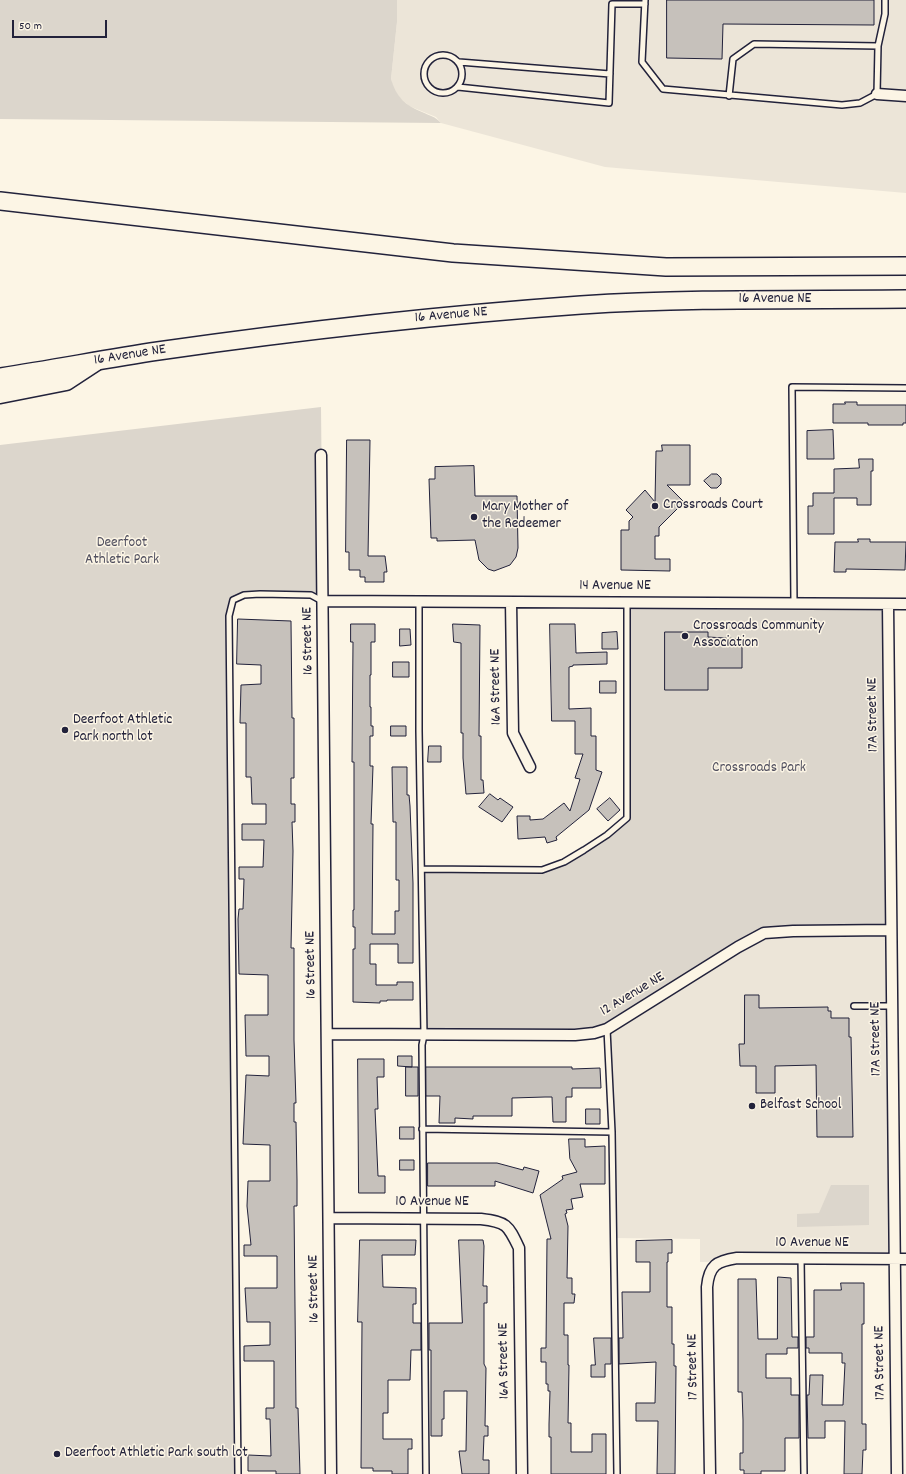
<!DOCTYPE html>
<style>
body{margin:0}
#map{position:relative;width:906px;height:1474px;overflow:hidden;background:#fcf5e5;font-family:Dekko,sans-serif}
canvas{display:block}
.scale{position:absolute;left:12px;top:20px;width:95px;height:18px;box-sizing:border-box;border:2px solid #22223b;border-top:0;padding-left:5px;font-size:12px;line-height:14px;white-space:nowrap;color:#22223b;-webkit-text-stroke:3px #fcf5e5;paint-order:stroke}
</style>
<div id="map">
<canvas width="906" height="1474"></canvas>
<div class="scale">50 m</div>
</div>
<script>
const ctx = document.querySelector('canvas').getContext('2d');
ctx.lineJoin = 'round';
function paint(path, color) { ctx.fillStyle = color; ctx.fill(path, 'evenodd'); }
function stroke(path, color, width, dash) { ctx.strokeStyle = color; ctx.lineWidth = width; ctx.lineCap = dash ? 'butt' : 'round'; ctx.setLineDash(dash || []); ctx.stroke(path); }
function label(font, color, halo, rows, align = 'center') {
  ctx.font = font + ' Dekko,sans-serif'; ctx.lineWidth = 3; ctx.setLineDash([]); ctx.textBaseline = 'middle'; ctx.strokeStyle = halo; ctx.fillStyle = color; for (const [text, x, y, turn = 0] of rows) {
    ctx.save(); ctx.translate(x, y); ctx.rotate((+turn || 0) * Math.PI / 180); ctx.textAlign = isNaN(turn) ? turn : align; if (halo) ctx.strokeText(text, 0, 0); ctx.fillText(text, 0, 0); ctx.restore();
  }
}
paint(new Path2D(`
 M 397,0 L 906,0 L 906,193 L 605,167 L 441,123 L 436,117 L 409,106 L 399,97 L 393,88 L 391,79 L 397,22 Z
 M 891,930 L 895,1259 L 700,1262 L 700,1239 L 614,1238 L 607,1029 L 764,933 Z`), '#ece5d8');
paint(new Path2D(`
 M 0,0 L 397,0 L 397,22 L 391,79 C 396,97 406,106 422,112 C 430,116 435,116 441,123 L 0,119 Z
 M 321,407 L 323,601 C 298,588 260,594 233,600 L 230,607 L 238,1474 L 0,1474 L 0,445 Z
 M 627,602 L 888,604 L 891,930 L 764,933 L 607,1029 L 424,1035 L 422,869 L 542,870 L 564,862 L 627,818 Z
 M 831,1185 L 869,1185 L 869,1225 L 797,1227 L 797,1214 L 819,1213 Z`), '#dcd6cc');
const building = new Path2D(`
 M 667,0 L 874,0 L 874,25 L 723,24 L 722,59 L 667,58 Z
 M 845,402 L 857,402 L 857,405 L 906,405 L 906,423 L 903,423 L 903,425 L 868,425 L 868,423 L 833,423 L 833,404 L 845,404 Z
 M 833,430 L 834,459 L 807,459 L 807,431 Z
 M 347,440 L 370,440 L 368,556 L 385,556 L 387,572 L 384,572 L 384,582 L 365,582 L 365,577 L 360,577 L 360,570 L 349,570 L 349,552 L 346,552 Z
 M 662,445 L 690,445 L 690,485 L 667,485 L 684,502 L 659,527 L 659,536 L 655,536 L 655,559 L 670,559 L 670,571 L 621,570 L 621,530 L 629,530 L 629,521 L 633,517 L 626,510 L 645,490 L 655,502 L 656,451 L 662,451 Z
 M 859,459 L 873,459 L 873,471 L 871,471 L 871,505 L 857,505 L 857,498 L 834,498 L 834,534 L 808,534 L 808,506 L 813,506 L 813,493 L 834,493 L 834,469 L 859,468 Z
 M 474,466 L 475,496 L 517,496 L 518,548 L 516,557 L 510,565 L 494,571 L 488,569 L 479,560 L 475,540 L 437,541 L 437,538 L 431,538 L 429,479 L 435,479 L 435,467 Z
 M 712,474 L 717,474 L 721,478 L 721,484 L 717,488 L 711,488 L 704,481 Z
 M 858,539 L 870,539 L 870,542 L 906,542 L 905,570 L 846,569 L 846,572 L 834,572 L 835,542 L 858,542 Z
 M 238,619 L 291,621 L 292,718 L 294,718 L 294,778 L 291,778 L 291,804 L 295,804 L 295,822 L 292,822 L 293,851 L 291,948 L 294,948 L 294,1040 L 296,1103 L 294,1103 L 294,1122 L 296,1122 L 297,1180 L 297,1206 L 294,1206 L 296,1408 L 298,1408 L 300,1474 L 276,1474 L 276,1471 L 248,1471 L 248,1455 L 271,1456 L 270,1419 L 266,1419 L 266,1408 L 274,1408 L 274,1361 L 244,1361 L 244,1346 L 270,1345 L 270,1322 L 247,1322 L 245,1288 L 277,1288 L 277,1256 L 244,1256 L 244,1245 L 251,1245 L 247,1206 L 248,1181 L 270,1181 L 270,1145 L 243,1144 L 246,1075 L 269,1076 L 269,1056 L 246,1056 L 245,1015 L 268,1015 L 268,975 L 239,974 L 238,919 L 239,909 L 243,909 L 244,879 L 239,879 L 239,867 L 263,867 L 264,840 L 242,840 L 242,824 L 266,824 L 266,804 L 252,804 L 251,777 L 246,777 L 246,723 L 240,723 L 241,685 L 261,684 L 261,665 L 237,664 Z
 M 351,624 L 375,624 L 375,642 L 371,642 L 371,675 L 370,675 L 370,707 L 371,707 L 371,726 L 373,726 L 373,736 L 370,736 L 370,766 L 373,766 L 371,824 L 373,824 L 372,934 L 395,934 L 395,911 L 399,911 L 399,880 L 396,880 L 396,822 L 393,822 L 392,767 L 407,767 L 407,795 L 409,795 L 410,806 L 413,883 L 413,963 L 398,963 L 398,944 L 370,944 L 370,964 L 376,964 L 376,985 L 397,985 L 397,982 L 413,982 L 413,1000 L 387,1000 L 387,1001 L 380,1001 L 380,1003 L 353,1002 L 353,949 L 355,949 L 355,927 L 353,927 L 353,910 L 354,910 L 354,762 L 352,762 L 353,642 L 351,642 Z
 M 453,624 L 480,625 L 479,736 L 481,736 L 481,780 L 483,780 L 484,793 L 466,794 L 463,758 L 463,733 L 461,733 L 461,643 L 454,642 Z
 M 550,624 L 575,624 L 576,653 L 607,652 L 607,664 L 573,665 L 573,666 L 569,667 L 569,709 L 591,708 L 591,736 L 596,736 L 596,770 L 602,772 L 589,810 L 556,837 L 557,840 L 547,843 L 545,837 L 518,839 L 517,816 L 530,816 L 530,820 L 543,819 L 564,803 L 570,811 L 580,779 L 575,778 L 583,754 L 575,754 L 575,721 L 552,721 Z
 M 400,629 L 410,629 L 411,645 L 400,646 Z
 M 617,632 L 618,649 L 602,649 L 602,633 Z
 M 665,632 L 708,632 L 708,637 L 742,639 L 742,668 L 708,668 L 708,690 L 665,690 Z
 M 393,662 L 409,662 L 409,677 L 393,677 Z
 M 600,681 L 616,681 L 616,693 L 600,693 Z
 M 391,726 L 406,726 L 406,736 L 391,736 Z
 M 429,746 L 441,746 L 441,762 L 428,762 Z
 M 490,794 L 498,800 L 500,798 L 513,807 L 502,822 L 479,807 Z
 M 610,798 L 620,810 L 608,821 L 597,809 Z
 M 745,995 L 759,995 L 759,1008 L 828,1007 L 828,1011 L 831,1011 L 831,1018 L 849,1018 L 849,1037 L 851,1037 L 853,1137 L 817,1137 L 816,1065 L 775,1066 L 775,1093 L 756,1093 L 756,1066 L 740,1066 L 739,1044 L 744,1044 Z
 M 398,1056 L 412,1056 L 412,1067 L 398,1066 Z
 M 358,1059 L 384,1059 L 384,1077 L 377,1077 L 378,1109 L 375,1109 L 378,1176 L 385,1176 L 385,1193 L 359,1193 Z
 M 406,1067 L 418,1067 L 418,1096 L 406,1096 Z
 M 426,1067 L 572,1067 L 572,1069 L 600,1068 L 601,1088 L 572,1088 L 572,1097 L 566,1097 L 566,1122 L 553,1122 L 552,1097 L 545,1097 L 512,1098 L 512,1116 L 473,1116 L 473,1119 L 455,1118 L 455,1123 L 439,1123 L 440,1096 L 426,1096 Z
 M 586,1109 L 600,1109 L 600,1124 L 586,1124 Z
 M 400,1127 L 414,1127 L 414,1139 L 400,1139 Z
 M 569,1139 L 585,1139 L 585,1147 L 605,1146 L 605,1184 L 580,1184 L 583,1197 L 571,1199 L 573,1209 L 566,1210 L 567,1213 L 565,1214 L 568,1226 L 567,1278 L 572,1278 L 572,1294 L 575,1294 L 574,1303 L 564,1303 L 564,1335 L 568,1335 L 568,1365 L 569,1365 L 568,1423 L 571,1423 L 571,1452 L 592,1452 L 592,1434 L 606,1434 L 606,1474 L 551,1474 L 551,1437 L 549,1437 L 549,1424 L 550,1391 L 548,1391 L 548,1384 L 546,1384 L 546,1362 L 541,1362 L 541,1348 L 546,1348 L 547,1239 L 551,1239 L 540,1195 L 563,1179 L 562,1176 L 577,1172 L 570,1159 Z
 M 400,1160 L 414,1160 L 414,1170 L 400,1170 Z
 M 428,1163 L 497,1163 L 523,1170 L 524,1167 L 539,1171 L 533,1193 L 495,1181 L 495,1186 L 428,1186 Z
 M 360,1240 L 416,1240 L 415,1255 L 382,1255 L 383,1287 L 416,1288 L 416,1304 L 413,1304 L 413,1323 L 421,1323 L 421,1350 L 411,1350 L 410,1380 L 388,1380 L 388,1413 L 383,1413 L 383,1439 L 412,1439 L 412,1449 L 408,1449 L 408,1474 L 392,1474 L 392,1471 L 373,1471 L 373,1468 L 361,1468 L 362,1322 L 358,1322 Z
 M 459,1240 L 483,1240 L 484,1246 L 483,1286 L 487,1286 L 487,1303 L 484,1303 L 484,1364 L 486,1368 L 485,1426 L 488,1426 L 488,1436 L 484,1436 L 483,1460 L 489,1460 L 489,1474 L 462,1474 L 459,1451 L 466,1451 L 467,1391 L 444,1391 L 444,1419 L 442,1419 L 442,1436 L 431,1436 L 431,1350 L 429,1350 L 429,1323 L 462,1323 Z
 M 672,1240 L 672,1253 L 668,1253 L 668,1262 L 667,1262 L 667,1307 L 672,1307 L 672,1344 L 674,1344 L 674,1366 L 676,1366 L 675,1474 L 657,1474 L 658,1421 L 636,1421 L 636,1403 L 655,1403 L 656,1362 L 619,1364 L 619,1338 L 623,1338 L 622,1292 L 650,1292 L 650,1262 L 636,1262 L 636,1241 Z
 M 778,1277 L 791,1278 L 792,1337 L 798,1337 L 798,1348 L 787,1348 L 787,1354 L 766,1354 L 766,1378 L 791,1378 L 791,1395 L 799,1395 L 799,1438 L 785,1438 L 785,1471 L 761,1471 L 761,1474 L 744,1474 L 744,1470 L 740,1470 L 740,1453 L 743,1453 L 743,1420 L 742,1392 L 738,1392 L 738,1279 L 756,1279 L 758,1339 L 777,1339 Z
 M 841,1283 L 864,1283 L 864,1324 L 862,1324 L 862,1424 L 866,1424 L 866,1450 L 863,1450 L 862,1474 L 844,1474 L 845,1421 L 825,1421 L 825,1438 L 808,1438 L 807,1395 L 809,1395 L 810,1375 L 823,1375 L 822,1405 L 843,1405 L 845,1363 L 842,1363 L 842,1353 L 809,1353 L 809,1348 L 806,1348 L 806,1337 L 814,1337 L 814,1290 L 841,1290 Z
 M 594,1338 L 611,1338 L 611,1364 L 605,1364 L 605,1377 L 591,1377 L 591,1365 L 595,1365 Z`);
paint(building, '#c6c1bb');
stroke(building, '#22223b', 1);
const service = new Path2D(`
 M 645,0 L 642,62 L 663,89 L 842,105 L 860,103 L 877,94 L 878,46 L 885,14 L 885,0
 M424 74a19 19 0 1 1 38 0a19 19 0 1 1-38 0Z
 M 459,62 L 610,74
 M 458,87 L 609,103 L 612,4 L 645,4
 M 729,96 L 733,59 L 754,44 L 878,46
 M 419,602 L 419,731 L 424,1035 L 422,1045 L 426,1474
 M 794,603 L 792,387 L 906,388
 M 422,869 L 542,870 L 564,862 L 584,850 L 607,835 L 627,818 L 627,602
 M 854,1006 L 892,1006
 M 607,1029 L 612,1132 L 617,1474
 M 422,1129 L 612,1132
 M 801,1258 L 804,1474
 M 238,1474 L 229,616 L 233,600 L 244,595 L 260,594 L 311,595 L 322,601`);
const minor = new Path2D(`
 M 877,94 L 906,96
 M 321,455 L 331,1474
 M 323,601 L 906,604
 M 511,602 L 513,733 L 530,767
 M 888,604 L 897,1474
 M 328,1034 L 575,1035 L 594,1033 L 607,1029 L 738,947 L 764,933 L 793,931 L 891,930
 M 329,1218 L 481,1219 C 507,1222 508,1225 519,1248 L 522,1474
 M 710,1474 L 707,1287 C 709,1265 717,1261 737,1258 L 906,1259`);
const trunk = new Path2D(`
 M 0,201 L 453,253 L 666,267 L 906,266
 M 0,377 C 53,369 105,359 158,351 C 298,331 440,315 581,305 C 689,298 798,300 906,299`);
const motorway = new Path2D(`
 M 0,394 L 66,381 L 95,362`);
stroke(service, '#22223b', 8);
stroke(minor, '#22223b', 13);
stroke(trunk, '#22223b', 20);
stroke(motorway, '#22223b', 21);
stroke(service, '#fcf5e5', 5);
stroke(minor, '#fcf5e5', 10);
stroke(trunk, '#fcf5e5', 17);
stroke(motorway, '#fcf5e5', 18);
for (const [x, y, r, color] of [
 [655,506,4,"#22223b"],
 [474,517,4,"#22223b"],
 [685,636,4,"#22223b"],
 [65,730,4,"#22223b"],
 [752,1106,4,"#22223b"],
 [57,1454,4,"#22223b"]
]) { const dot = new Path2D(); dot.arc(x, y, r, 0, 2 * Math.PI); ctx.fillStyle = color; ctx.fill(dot); stroke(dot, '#fcf5e5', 1.5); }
label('15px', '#22223b', '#fcf5e5', [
 ["16 Avenue NE",775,300],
 ["16 Avenue NE",451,316,-5],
 ["16 Avenue NE",130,356,-9],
 ["14 Avenue NE",615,587],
 ["16 Street NE",309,641,-91],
 ["16A Street NE",497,687,-91],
 ["17A Street NE",874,715,-91],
 ["16 Street NE",312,965,-91],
 ["12 Avenue NE",633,995,-31],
 ["17A Street NE",877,1039,-91],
 ["10 Avenue NE",432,1203],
 ["10 Avenue NE",812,1244],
 ["16 Street NE",315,1289,-91],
 ["16A Street NE",505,1361,-91],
 ["17A Street NE",881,1363,-91],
 ["17 Street NE",694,1367,-91]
]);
label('15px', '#22223b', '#fcf5e5', [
 ["Crossroads Court",663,506],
 ["Mary Mother of",482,508],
 ["the Redeemer",482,525],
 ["Crossroads Community",693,627],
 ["Association",693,644],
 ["Deerfoot Athletic",73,721],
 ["Park north lot",73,738],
 ["Belfast School",760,1106],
 ["Deerfoot Athletic Park south lot",65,1454]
], 'left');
label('15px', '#504f5f', '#fcf5e5', [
 ["Deerfoot",122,544],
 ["Athletic Park",122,561],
 ["Crossroads Park",759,769]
]);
</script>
